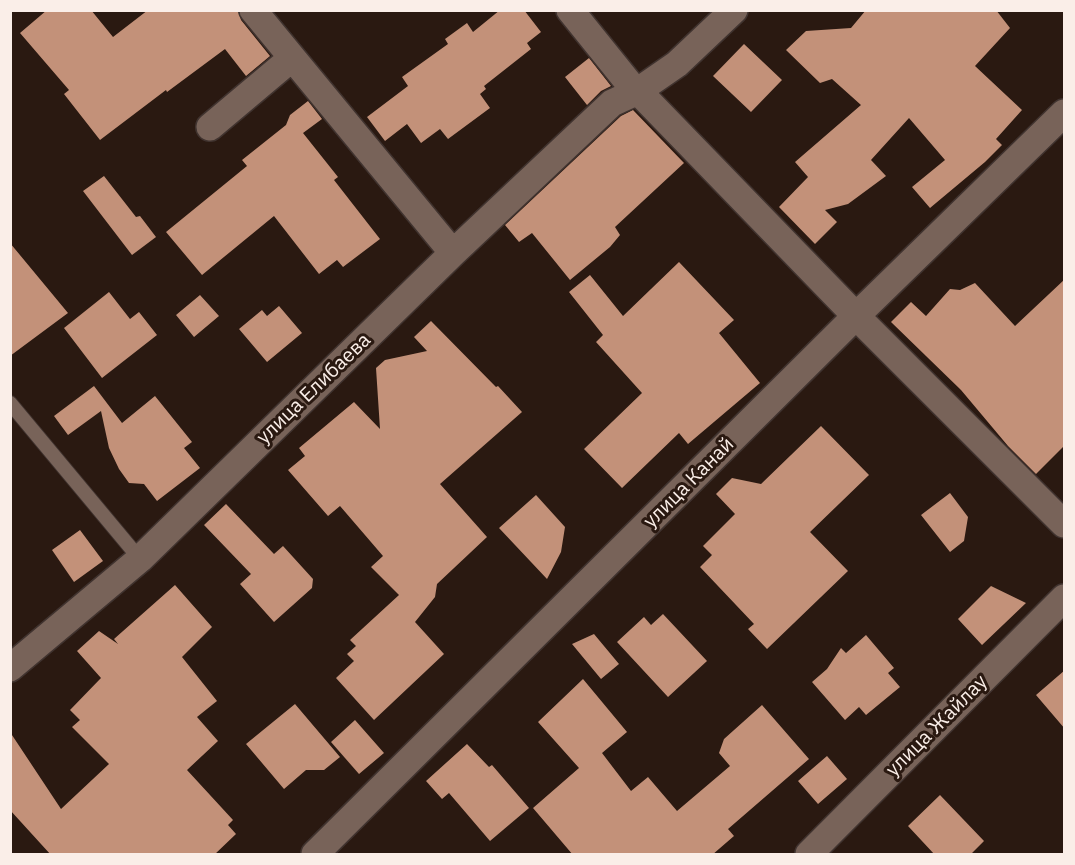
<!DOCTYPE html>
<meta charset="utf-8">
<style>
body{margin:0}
#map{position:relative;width:1075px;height:865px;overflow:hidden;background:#2a1911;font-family:"IBM Plex Sans",sans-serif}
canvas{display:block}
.frame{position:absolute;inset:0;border:12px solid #faeee8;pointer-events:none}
</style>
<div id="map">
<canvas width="1075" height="865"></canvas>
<div class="frame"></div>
</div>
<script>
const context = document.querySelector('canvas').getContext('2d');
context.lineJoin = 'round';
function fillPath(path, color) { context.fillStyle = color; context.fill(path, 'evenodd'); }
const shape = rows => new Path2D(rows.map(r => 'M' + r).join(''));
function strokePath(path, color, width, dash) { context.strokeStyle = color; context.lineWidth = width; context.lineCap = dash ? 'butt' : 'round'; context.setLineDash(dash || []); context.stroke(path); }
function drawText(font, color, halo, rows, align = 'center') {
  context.font = font + ' "IBM Plex Sans",sans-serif'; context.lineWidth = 6; context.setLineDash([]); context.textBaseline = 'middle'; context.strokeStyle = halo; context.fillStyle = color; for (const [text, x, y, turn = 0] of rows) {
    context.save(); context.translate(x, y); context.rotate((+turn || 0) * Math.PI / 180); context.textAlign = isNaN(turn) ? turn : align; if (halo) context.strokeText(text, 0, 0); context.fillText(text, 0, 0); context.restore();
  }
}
const building = shape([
 [47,10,91,10,113,37,148,10,238,10,241,20,270,56,246,76,225,49,167,92,166,90,100,140,64,94,69,90,20,33],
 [500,10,524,10,541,32,527,43,531,49,484,86,486,89,480,94,490,108,448,139,440,129,421,143,407,124,385,141,367,117,408,86,402,77,448,44,445,39,467,23,473,32],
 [866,10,996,10,1010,28,975,66,1022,110,996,139,1002,145,985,162,930,208,912,187,945,160,909,118,871,160,886,176,848,204,825,210,837,222,815,244,779,207,808,177,795,162,861,105,832,79,820,83,786,50,806,31,851,28],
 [744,44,782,80,751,112,713,76],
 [589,58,611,86,601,91,587,105,565,77],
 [308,101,322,119,303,133,338,177,334,180,380,239,343,267,337,260,319,274,274,216,202,275,166,232,247,166,242,160,286,125,290,115],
 [633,110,684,163,615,227,620,235,610,247,570,280,532,233,519,242,505,225,621,116],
 [104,176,136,217,140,216,156,237,132,255,83,191],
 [10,243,68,313,10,356],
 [679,262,734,320,719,333,760,383,688,444,679,433,622,488,584,449,642,393,596,342,603,335,569,292,590,275,623,316],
 [1065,279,1065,445,1036,474,1008,446,961,390,891,322,911,302,926,316,950,289,960,290,975,283,1015,326],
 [109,292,130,319,139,312,157,335,102,378,64,328],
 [200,295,219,316,194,337,176,315],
 [279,306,302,333,267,362,239,329,262,310,267,316],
 [431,321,496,387,498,386,522,412,440,484,487,537,437,584,435,597,415,622,444,654,374,720,336,678,354,661,347,654,356,646,350,640,399,595,371,567,383,556,340,506,328,516,288,470,305,456,299,448,354,402,380,429,376,368,385,360,427,351,414,337],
 [94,386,122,423,155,396,192,442,184,448,200,468,157,501,144,484,129,483,119,469,109,448,101,411,68,435,54,416],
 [821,426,869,475,810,532,848,571,767,649,748,629,754,624,700,567,712,555,703,546,735,514,716,494,732,478,761,484],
 [950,493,968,517,964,541,950,552,921,515],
 [536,495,565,527,561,552,547,579,499,528],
 [226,504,274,554,283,546,313,579,312,588,274,622,240,584,251,574,204,525],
 [80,530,103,561,74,582,52,550],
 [175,585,212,627,182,657,217,701,197,717,218,741,187,770,233,820,228,825,236,834,214,855,51,855,10,810,10,732,61,809,109,764,72,727,80,720,70,710,101,678,77,651,99,631,118,644,114,639],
 [991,586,1026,603,982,645,958,619],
 [663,614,707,661,668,697,617,642,644,617,651,625],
 [594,634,619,664,601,679,572,644],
 [866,635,894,668,888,673,900,687,866,715,859,707,845,720,812,682,827,669,841,648,846,653],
 [1065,670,1065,729,1036,695],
 [583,679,627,732,602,753,631,791,648,777,677,811,730,766,719,753,724,739,762,705,809,759,728,829,734,836,712,855,573,855,533,808,579,768,538,722],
 [295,704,340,757,324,770,306,770,284,789,246,744],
 [355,720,384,753,359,774,331,742],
 [467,744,489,767,492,765,529,808,490,841,449,793,442,799,426,781],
 [827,756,847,779,818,804,798,781],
 [940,795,984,841,970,855,935,855,908,826]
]);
const lane = shape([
 [10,403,140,559]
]);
const street = shape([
 [253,10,453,253],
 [570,10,636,92],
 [638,91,677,64,734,10],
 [210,127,292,58],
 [10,668,140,559,453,253,612,103,638,91,856,316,1064,524],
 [315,854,856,316,1064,113],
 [809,854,1064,598]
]);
const streetNames = [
 ["улица Елибаева",314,389,-44],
 ["улица Канай",689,483,-45],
 ["улица Жайлау",937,726,-45]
];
fillPath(building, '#c39179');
strokePath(lane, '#40332f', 16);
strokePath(street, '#40332f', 30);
strokePath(lane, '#786359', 14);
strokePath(street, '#786359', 27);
drawText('20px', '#faeee8', '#2a1911', streetNames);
</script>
